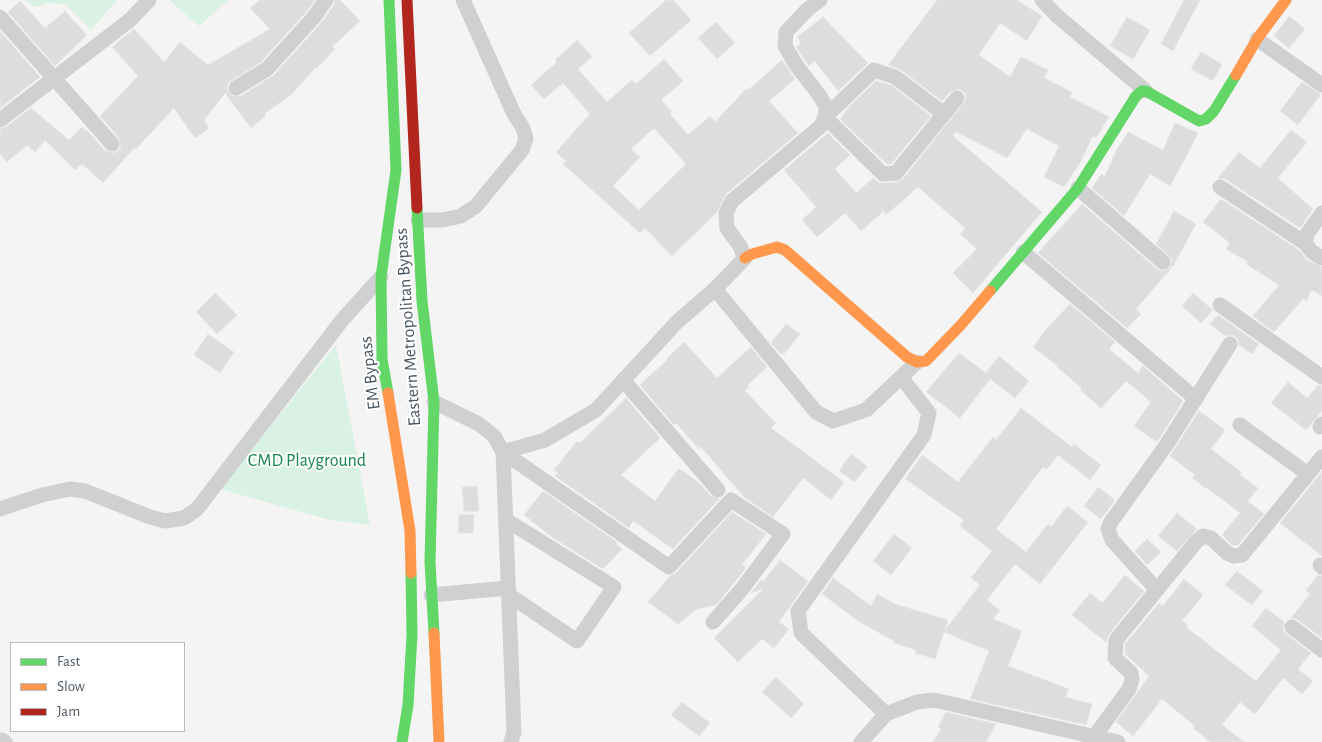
<!DOCTYPE html>
<style>
body{margin:0}
#map{position:relative;width:1322px;height:742px;overflow:hidden;background:#f4f4f4;font-family:"Alegreya Sans",sans-serif}
canvas{display:block}
.legend{position:absolute;left:10px;top:642px;width:175px;height:90px;box-sizing:border-box;background:#fff;border:1px solid #b7bbc0;margin:0;padding:6px 9px;list-style:none;font-size:15px;color:#4a5661}
.legend li{display:flex;align-items:center;gap:10px;height:25px}
.legend b{width:25px;border:1px solid #b7bbc0}
</style>
<div id="map">
<canvas width="1322" height="742"></canvas>
<ul class="legend">
<li><b style="height:6px;background:#63d668"></b>Fast</li>
<li><b style="height:6px;background:#ff974d"></b>Slow</li>
<li><b style="height:6px;background:#b3261e"></b>Jam</li>
</ul>
</div>
<script>
const context = document.querySelector('canvas').getContext('2d');
context.lineJoin = 'round';
function fillPath(path, color) { context.fillStyle = color; context.fill(path, 'evenodd'); }
const shape = rows => new Path2D(rows.map(r => 'M' + r).join(''));
function strokePath(path, color, width, dash) { context.strokeStyle = color; context.lineWidth = width; context.lineCap = dash ? 'butt' : 'round'; context.setLineDash(dash || []); context.stroke(path); }
function drawText(font, color, halo, rows, align = 'center') {
  context.font = font + ' "Alegreya Sans",sans-serif'; context.lineWidth = 4; context.setLineDash([]); context.textBaseline = 'middle'; context.strokeStyle = halo; context.fillStyle = color; for (const [text, x, y, turn = 0] of rows) {
    context.save(); context.translate(x, y); context.rotate((+turn || 0) * Math.PI / 180); context.textAlign = isNaN(turn) ? turn : align; if (halo) context.strokeText(text, 0, 0); context.fillText(text, 0, 0); context.restore();
  }
}
const green = shape([
 [24,0,117,0,91,30,65,4,49,3,35,7],
 [169,0,228,0,199,26],
 [336,345,370,525,330,520,220,489]
]);
const building = shape([
 [260,0,315,0,307,11,261,62,228,83,227,89,232,96,241,96,274,75,321,23,334,5,335,0,340,0,360,21,332,47,335,49,317,68,316,67,292,94,264,114,266,116,251,128,225,93,204,120,209,128,195,138,174,108,136,149,134,148,103,183,82,164,75,170,45,140,35,152,27,145,7,162,0,154,0,129,6,127,31,108,69,140,82,127,86,131,87,130,105,151,113,153,118,151,121,147,119,138,100,116,138,76,112,47,134,29,164,62,180,42,208,65,270,29,250,8,260,0],
 [666,0,673,0,691,20,650,56,629,33,666,0],
 [937,0,1017,0,1042,16,1027,41,1000,23,979,55,1010,77,1021,57,1048,70,1044,78,1072,92,1070,97,1109,117,1096,138,1093,136,1080,163,1064,187,1044,177,1059,146,1027,129,1007,158,956,132,953,136,1042,212,973,293,953,273,977,249,960,234,965,228,918,187,886,215,884,211,861,231,845,213,817,237,802,220,816,207,784,170,828,133,850,155,835,169,856,193,873,178,879,183,883,183,897,182,903,179,966,100,966,95,963,91,958,89,950,92,942,101,901,70,888,65,937,0],
 [1184,0,1200,0,1173,51,1161,44,1184,0],
 [20,1,45,28,65,11,87,35,55,66,8,12,20,1],
 [1289,16,1305,29,1289,48,1274,36,1289,16],
 [823,17,868,63,838,91,815,61,809,66,796,47,801,43,797,37,823,17],
 [1127,17,1150,30,1133,59,1110,46,1127,17],
 [716,22,735,43,717,59,698,38,716,22],
 [0,31,40,77,0,108,0,31],
 [577,40,592,57,578,69,607,102,632,80,636,84,664,59,683,81,661,100,672,112,670,114,688,135,710,116,715,122,746,89,748,90,782,60,795,79,769,101,798,133,726,194,717,212,672,256,645,228,640,233,563,164,566,161,556,152,590,114,563,83,544,99,531,85,557,62,555,60,577,40],
 [654,128,686,164,639,210,613,186,640,157,631,149,654,128],
 [1201,52,1222,64,1213,81,1191,69,1201,52],
 [876,81,891,85,931,116,891,164,887,164,880,158,840,119,850,106,876,81],
 [1302,82,1321,94,1298,125,1280,111,1302,82],
 [1175,123,1198,133,1188,153,1170,186,1150,174,1124,216,1092,188,1101,174,1105,176,1117,149,1128,132,1163,150,1175,123],
 [1291,130,1307,142,1278,178,1313,209,1300,228,1225,179,1218,178,1239,152,1260,168,1291,130],
 [1221,199,1299,250,1307,260,1322,267,1322,296,1312,290,1306,301,1303,299,1274,332,1253,316,1279,285,1246,264,1248,262,1226,249,1230,243,1203,222,1221,199],
 [1082,204,1157,269,1162,271,1170,268,1172,259,1156,244,1174,211,1196,224,1173,266,1136,309,1141,314,1127,328,1038,253,1082,204],
 [215,293,237,315,217,334,196,312,215,293],
 [1193,293,1213,310,1201,323,1182,306,1193,293],
 [1070,304,1115,342,1109,349,1138,373,1143,366,1183,401,1157,442,1134,426,1151,402,1126,381,1101,408,1080,390,1082,388,1057,367,1058,366,1033,347,1048,327,1070,304],
 [1218,315,1259,344,1252,354,1239,345,1238,340,1235,336,1230,335,1225,336,1210,324,1218,315],
 [786,324,800,334,784,354,783,353,781,354,771,343,786,324],
 [208,334,234,352,220,373,194,355,208,334],
 [684,342,717,378,751,347,767,367,747,386,749,387,745,391,776,423,771,428,844,482,831,500,803,478,773,517,744,497,701,447,699,449,676,423,674,425,640,385,668,359,667,358,684,342],
 [959,353,986,373,999,356,1029,381,1015,398,990,379,960,418,926,392,959,353],
 [1288,382,1307,398,1318,385,1322,386,1322,411,1306,430,1271,403,1288,382],
 [626,398,660,438,621,475,655,501,679,468,699,483,711,496,719,499,673,549,633,521,629,528,555,476,558,473,554,470,577,441,580,443,626,398],
 [1021,408,1072,447,1074,444,1101,465,1090,480,1058,455,1047,469,1043,467,996,529,1026,552,1048,524,1051,527,1067,506,1088,522,1040,584,1015,564,987,600,1000,610,993,619,1022,631,1008,666,1069,689,1065,697,1092,704,1086,725,970,699,989,651,944,632,935,659,915,653,916,650,894,643,894,641,858,621,822,594,833,578,871,606,877,594,895,604,948,620,945,630,980,585,971,578,992,551,960,526,964,520,905,479,922,455,958,482,993,437,996,440,1021,408],
 [1199,411,1225,430,1211,449,1242,473,1240,475,1258,488,1248,501,1264,514,1237,546,1232,545,1222,535,1240,513,1206,487,1205,488,1192,478,1195,475,1170,456,1199,411],
 [851,454,867,466,855,482,839,471,851,454],
 [1322,472,1322,556,1280,523,1322,472],
 [477,486,479,511,464,512,462,487,477,486],
 [1098,487,1115,500,1101,519,1084,506,1098,487],
 [543,491,617,542,616,544,622,549,603,569,553,538,524,515,543,491],
 [732,512,766,534,742,565,746,568,716,605,697,609,678,624,648,602,670,576,676,573,732,512],
 [1177,513,1197,529,1177,551,1158,536,1177,513],
 [459,514,474,515,473,533,458,533,459,514],
 [894,534,912,548,891,575,873,561,894,534],
 [1147,539,1161,552,1147,565,1135,551,1147,539],
 [780,560,808,581,779,622,789,629,774,648,762,639,738,662,714,638,764,588,751,593,761,580,763,582,780,560],
 [1237,571,1263,591,1252,605,1225,585,1237,571],
 [1125,575,1144,591,1109,634,1106,642,1072,615,1090,593,1102,603,1125,575],
 [1318,575,1322,576,1322,638,1298,620,1291,618,1310,594,1306,590,1318,575],
 [1184,579,1203,595,1182,621,1188,625,1186,627,1218,652,1256,681,1281,650,1252,626,1266,608,1284,622,1283,630,1286,634,1311,653,1298,669,1313,681,1302,694,1283,678,1255,714,1240,702,1222,725,1244,742,1210,742,1193,728,1195,726,1162,699,1133,736,1116,722,1149,676,1125,654,1125,644,1159,603,1163,606,1184,579],
 [776,677,804,704,791,718,762,692,776,677],
 [682,702,710,723,699,736,671,715,682,702],
 [946,712,996,724,986,742,933,742,941,729,938,727,946,712]
]);
const street = shape([
 [1042,0,1056,15,1146,91],
 [0,17,112,144],
 [1257,39,1322,85],
 [236,88,267,69,314,17,326,0],
 [944,114,895,77,874,70,825,117,883,174,896,173,944,114,957,98],
 [0,120,130,20,149,0],
 [1220,187,1305,243],
 [1078,188,1163,262],
 [1322,213,1307,234,1305,243,1312,252,1322,258],
 [418,220,443,220,461,216,476,206,522,150,526,139,523,128,514,114,463,0],
 [1023,252,1196,399],
 [715,289,816,412,833,421,866,410,917,362],
 [1220,305,1322,377],
 [623,380,718,490],
 [434,402,479,424,494,436,503,452,514,732,511,742],
 [1240,425,1308,474],
 [1320,427,1322,424],
 [503,452,545,440,596,410,677,322,715,289,745,258,740,246,727,228,726,213,732,201,821,126,825,117,826,107,820,96,796,65,785,46,786,32,808,9,820,0],
 [503,452,669,567,731,500,783,534,742,589,713,622],
 [0,509,42,495,70,489,85,491,150,517,165,521,184,518,197,509,343,319,381,277],
 [506,520,614,587,577,641,509,595],
 [1320,565,1322,567],
 [1157,590,1112,540,1108,529,1111,522,1167,444,1230,344],
 [431,595,508,588],
 [1292,627,1322,650],
 [886,714,801,633,798,611,924,435,929,413,901,377],
 [1094,737,1129,689,1132,680,1131,673,1115,658,1116,640,1196,542,1203,536,1211,538,1227,553,1234,556,1242,555,1322,457],
 [2,740,5,742],
 [861,742,886,714,917,702,934,700,1118,742]
]);
const fast = shape([
 [417,208,422,301,434,402,430,562,434,633],
 [990,291,1078,188,1136,96,1142,91,1146,91,1199,121,1206,119,1214,111,1236,75],
 [388,393,382,359,381,277,396,170,389,0],
 [402,742,408,705,412,635,411,573]
]);
const slow = shape([
 [1236,75,1257,39,1286,0],
 [745,258,752,254,777,247,785,250,907,357,917,362,926,361,960,326,990,291],
 [388,393,410,531,411,573],
 [434,633,439,742]
]);
const jam = shape([
 [407,0,417,208]
]);
const streetNames = [
 ["Eastern Metropolitan Bypass",408,327,-94],
 ["EM Bypass",370,373,-97]
];
const parkNames = [
 ["CMD Playground",307,461]
];
fillPath(green, '#d9f2e3');
fillPath(building, '#ddddde');
strokePath(building, '#e5e6e7', 1);
strokePath(street, '#ced0d2', 15);
strokePath(fast, '#63d668', 11);
strokePath(slow, '#ff974d', 11);
strokePath(jam, '#b3261e', 11);
drawText('18px', '#4a5661', '#fff', streetNames);
drawText('18px', '#17864f', '#fff', parkNames);
</script>
